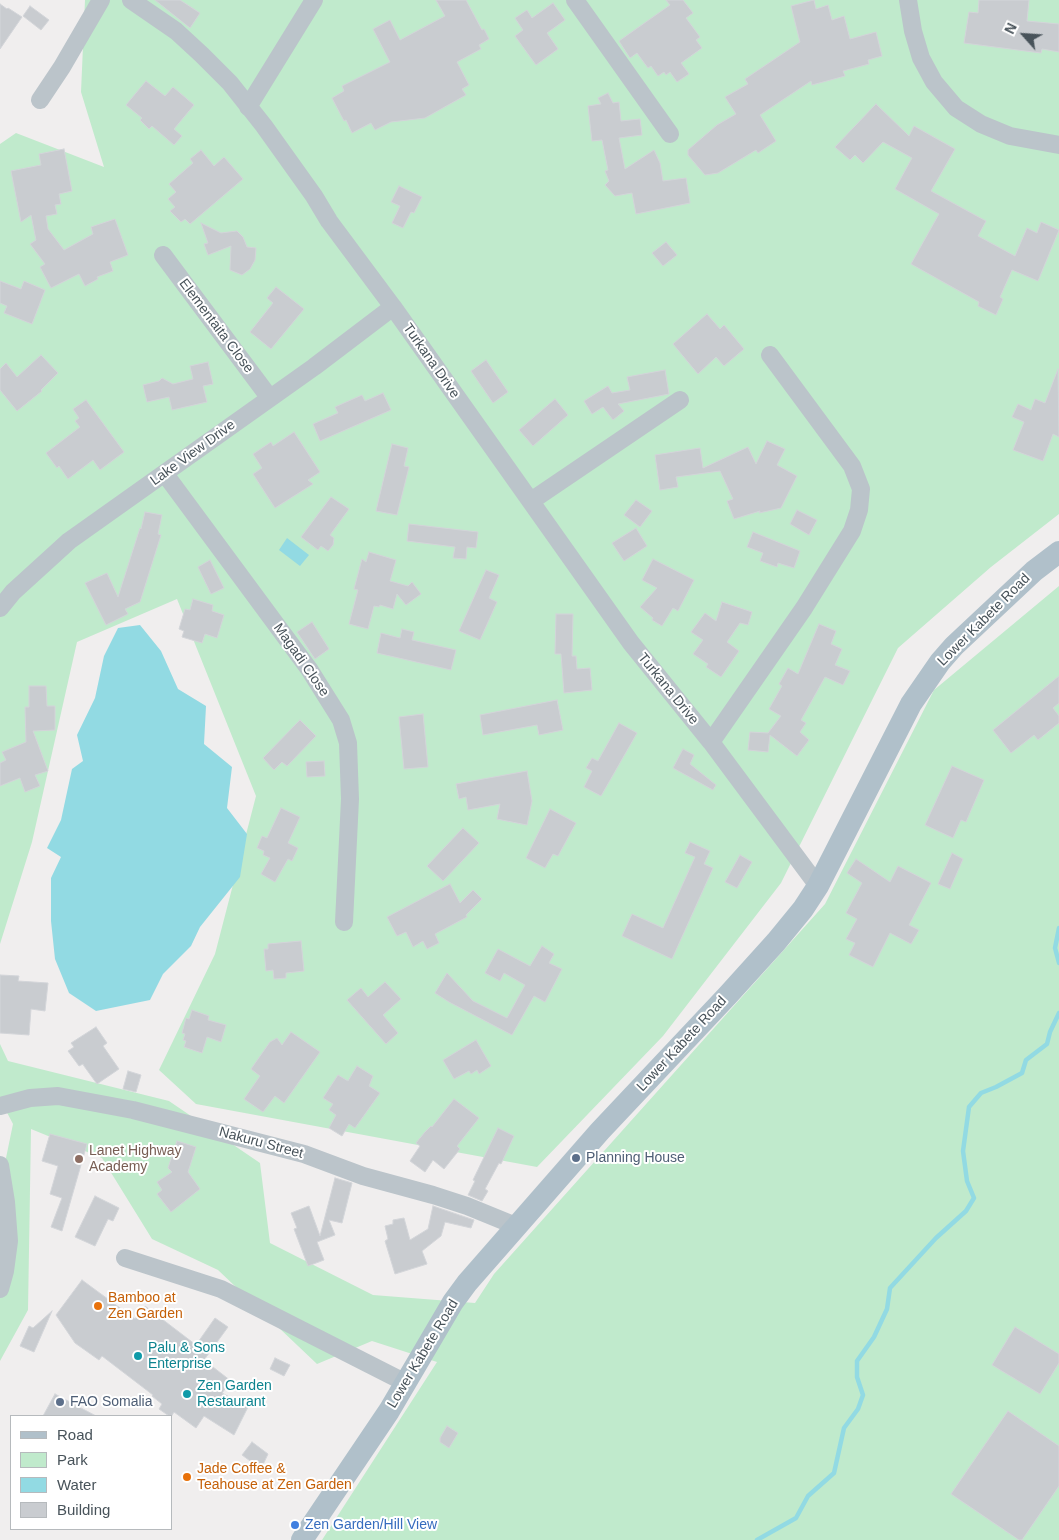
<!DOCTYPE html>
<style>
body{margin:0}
#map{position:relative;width:1059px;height:1540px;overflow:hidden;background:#f0eeee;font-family:Arial,sans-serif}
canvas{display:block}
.legend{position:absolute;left:10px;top:1415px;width:162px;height:115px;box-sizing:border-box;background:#fff;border:1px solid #b6babd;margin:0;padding:6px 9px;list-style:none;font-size:15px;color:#48535a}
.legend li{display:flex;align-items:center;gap:10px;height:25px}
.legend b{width:25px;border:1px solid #b6babd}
.north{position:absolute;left:999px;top:10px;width:50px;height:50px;-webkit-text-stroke:4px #fff;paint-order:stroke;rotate:296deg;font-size:14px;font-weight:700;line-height:20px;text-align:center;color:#48535a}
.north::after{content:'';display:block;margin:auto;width:18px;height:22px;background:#48535a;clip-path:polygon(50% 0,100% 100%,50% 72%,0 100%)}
</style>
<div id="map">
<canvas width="1059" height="1540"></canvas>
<ul class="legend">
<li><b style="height:6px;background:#b0c0ca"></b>Road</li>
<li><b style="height:14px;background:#c0eacc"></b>Park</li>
<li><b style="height:14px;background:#92dae3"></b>Water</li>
<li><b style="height:14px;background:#c9ccd0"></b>Building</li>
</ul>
<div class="north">N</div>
</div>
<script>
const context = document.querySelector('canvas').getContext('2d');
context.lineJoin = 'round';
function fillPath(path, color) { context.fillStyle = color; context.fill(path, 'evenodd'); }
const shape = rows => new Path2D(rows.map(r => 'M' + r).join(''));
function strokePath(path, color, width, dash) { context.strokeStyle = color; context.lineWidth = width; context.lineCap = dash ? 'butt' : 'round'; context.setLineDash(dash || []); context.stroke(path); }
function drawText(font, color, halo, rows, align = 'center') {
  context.font = font + ' Arial,sans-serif'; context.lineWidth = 4; context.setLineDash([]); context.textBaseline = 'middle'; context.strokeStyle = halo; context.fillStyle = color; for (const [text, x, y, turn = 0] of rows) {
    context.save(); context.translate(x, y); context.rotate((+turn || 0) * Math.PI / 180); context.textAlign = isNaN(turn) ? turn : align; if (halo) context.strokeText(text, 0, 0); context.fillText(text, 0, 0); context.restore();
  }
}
const green = shape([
 [85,0,1059,0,1059,514,991,567,898,648,781,883,663,1036,537,1167,196,1104,159,1070,215,954,256,796,177,599,77,642,32,842,0,944,0,144,16,133,104,167,81,92],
 [1059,586,1059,1540,322,1540,437,1362,372,1341,317,1364,218,1270,152,1239,102,1158,31,1129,28,1310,0,1361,0,1187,13,1124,0,1099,0,1044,8,1061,169,1101,260,1163,270,1243,373,1295,475,1303,494,1274,825,904,934,690]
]);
const water = shape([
 [287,538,309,555,300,566,279,550],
 [140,625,161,651,178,689,206,706,204,744,232,767,227,808,247,834,240,877,200,927,191,946,163,974,150,1000,96,1011,69,993,55,959,51,921,51,878,61,857,47,848,61,820,72,769,83,761,77,735,95,698,104,656,118,628]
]);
const stream = shape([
 [1059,928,1055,948,1059,963],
 [757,1540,796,1518,808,1496,834,1473,844,1428,858,1409,863,1395,857,1377,857,1361,874,1337,887,1309,890,1288,936,1238,966,1211,974,1198,967,1181,963,1151,969,1107,981,1093,996,1087,1022,1073,1026,1060,1047,1044,1050,1032,1059,1013]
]);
const building = shape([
 [155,0,180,0,200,13,190,28,155,0],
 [436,0,466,0,482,30,484,29,489,39,479,45,481,49,457,62,469,85,462,89,466,95,425,118,391,122,375,130,371,123,352,133,346,120,344,121,332,98,344,91,342,86,390,62,373,29,390,20,400,40,445,16,436,0],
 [666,0,683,0,693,13,686,18,700,37,696,40,702,48,681,63,689,74,677,82,670,72,666,75,664,72,658,76,651,66,648,68,637,53,630,58,619,41,670,5,666,0],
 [814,0,816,9,828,5,832,20,844,16,850,39,876,32,882,56,868,60,869,64,843,71,845,76,812,85,811,81,760,115,776,141,758,153,756,150,718,173,705,175,688,155,688,150,717,125,736,114,725,97,748,84,745,79,800,42,791,6,814,0],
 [979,0,1029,0,1027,21,1059,24,1059,52,1042,49,1041,53,964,43,969,12,978,13,979,0],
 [553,3,565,20,547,33,558,49,536,65,515,36,523,30,515,18,527,10,532,18,553,3],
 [0,4,7,9,8,8,22,17,0,49,0,4],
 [30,6,49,20,41,30,23,16,30,6],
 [146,81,165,96,173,87,194,105,174,129,182,136,174,145,152,126,149,129,140,120,142,118,126,105,146,81],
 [608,93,613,103,619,102,621,121,640,119,642,135,619,138,625,169,654,150,660,163,663,181,686,178,690,203,636,214,632,193,615,196,605,185,609,181,605,171,608,170,602,140,592,141,588,106,601,104,598,98,608,93],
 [876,104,909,136,914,126,955,149,931,191,986,221,978,236,1015,256,1027,228,1037,233,1041,222,1059,230,1038,281,1012,270,1000,297,1003,299,996,315,978,306,979,302,911,264,939,214,895,189,912,158,883,142,863,163,855,155,850,160,835,147,876,104],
 [64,149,72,191,59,194,61,204,55,205,57,214,46,216,48,229,64,250,93,234,91,227,115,219,128,255,110,262,113,271,97,277,98,279,85,286,79,274,51,288,40,267,45,264,30,244,36,240,31,215,21,222,11,171,41,165,39,154,64,149],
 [201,150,214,166,224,157,243,179,190,224,185,219,181,222,170,211,175,207,168,199,176,192,169,184,193,163,190,159,201,150],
 [399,186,422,197,414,213,411,212,403,228,392,223,400,206,391,202,399,186],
 [201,223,221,233,237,231,243,237,247,247,256,248,255,260,250,269,242,275,230,270,231,246,208,255,204,244,208,243,201,223],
 [666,242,677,255,663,266,652,253,666,242],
 [0,281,21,289,24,281,45,290,32,324,4,313,7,306,0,303,0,281],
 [276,287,304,309,271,349,250,332,273,303,267,298,276,287],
 [707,314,720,329,724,325,744,349,724,366,716,357,698,374,673,344,707,314],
 [41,355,58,373,41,390,42,391,17,411,0,390,0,369,6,363,17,377,41,355],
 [486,360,508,392,493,403,471,371,486,360],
 [208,362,213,384,203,386,207,402,172,410,169,397,147,402,143,385,159,381,162,378,173,384,193,379,190,366,208,362],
 [1058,369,1059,437,1053,434,1043,461,1013,450,1024,422,1012,417,1018,404,1031,410,1035,399,1045,403,1058,369],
 [665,370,669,394,618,404,624,411,613,420,603,407,592,414,584,401,608,386,612,393,630,390,627,377,665,370],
 [383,393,391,410,320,441,313,424,338,413,335,407,362,395,365,401,383,393],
 [555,399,568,415,533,446,519,430,555,399],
 [86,400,124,452,100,470,93,460,68,479,59,466,57,468,46,453,80,427,75,421,79,418,73,409,86,400],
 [294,432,320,472,308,480,313,484,275,508,253,474,262,468,253,454,271,442,273,446,294,432],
 [767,441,785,449,777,465,797,476,781,508,759,513,760,511,734,519,727,501,733,499,720,471,676,477,678,487,660,490,655,455,700,448,703,468,748,447,756,464,767,441],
 [392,444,408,448,404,466,409,467,397,515,376,511,392,444],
 [331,497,349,509,330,535,334,538,333,545,328,551,321,546,318,550,301,537,331,497],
 [636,500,652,511,640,527,624,515,636,500],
 [797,510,817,520,809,535,790,524,797,510],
 [145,512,162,515,158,534,161,535,140,602,125,609,128,614,106,625,85,583,107,573,118,597,140,528,141,529,145,512],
 [409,524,478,532,476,548,467,547,466,559,453,558,455,547,407,541,409,524],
 [636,528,647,546,624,561,612,543,636,528],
 [753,532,800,551,794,568,778,563,777,567,760,561,763,553,747,547,753,532],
 [369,552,396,560,390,581,408,586,412,582,421,594,406,605,397,594,393,609,380,605,379,607,374,606,368,629,349,624,358,590,354,589,362,559,366,562,369,552],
 [653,559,694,580,678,611,673,608,662,626,652,620,653,618,640,607,657,588,642,580,653,559],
 [210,560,224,588,211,594,198,567,210,560],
 [486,570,499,575,489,598,497,602,480,640,459,631,486,570],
 [193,599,213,605,212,611,224,615,217,638,205,634,202,643,182,637,184,631,179,629,185,609,190,610,193,599],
 [722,602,752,612,748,625,740,623,727,642,739,651,721,677,706,667,708,664,693,654,703,640,691,632,705,613,716,621,722,602],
 [556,614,573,614,572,656,576,656,577,669,590,668,592,690,564,693,561,654,555,654,556,614],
 [312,622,329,649,315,659,297,632,312,622],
 [819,624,836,631,831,644,842,649,835,665,850,671,843,685,825,677,801,720,806,723,800,732,809,740,797,756,770,735,768,752,748,750,750,732,768,733,781,716,769,709,782,686,779,684,788,668,798,674,819,624],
 [402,629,414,632,412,640,456,650,451,670,377,653,381,633,400,638,402,629],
 [1059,676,1059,703,1053,708,1059,716,1059,723,1038,740,1034,735,1011,753,993,730,1059,676],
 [29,686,46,686,47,706,55,706,55,730,33,731,48,771,35,775,40,786,25,792,20,778,0,786,0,763,6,760,2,752,26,742,25,707,29,707,29,686],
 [557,700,563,730,539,735,537,725,483,735,480,715,557,700],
 [423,714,428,767,404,769,399,717,423,714],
 [300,720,316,736,287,766,282,762,274,770,263,758,300,720],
 [619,723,637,733,601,796,584,787,592,771,586,768,592,758,598,761,619,723],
 [683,749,694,755,690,764,716,785,713,790,673,768,683,749],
 [324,761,325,776,307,777,306,762,324,761],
 [952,766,984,780,966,822,961,820,953,838,925,825,952,766],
 [527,771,532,801,527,825,497,819,500,804,468,810,466,797,459,799,456,784,527,771],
 [281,808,300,817,288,843,298,848,292,861,288,859,275,882,261,874,270,858,263,855,264,851,257,848,262,836,267,838,281,808],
 [550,809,576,823,558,856,553,854,545,868,526,858,550,809],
 [463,828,479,843,443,881,427,866,463,828],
 [690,842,710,851,704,864,713,868,672,959,622,936,632,914,663,928,695,857,685,853,690,842],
 [952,853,963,859,950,889,938,884,952,853],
 [740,855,752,862,737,888,725,882,740,855],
 [856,859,890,882,898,866,931,883,909,925,919,930,911,944,890,933,873,967,849,955,855,943,846,939,857,919,846,913,862,883,847,873,856,859],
 [450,884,460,903,473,890,482,899,466,915,467,917,435,934,439,943,427,949,423,941,413,947,406,932,397,936,387,917,450,884],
 [301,941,304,971,286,973,286,978,274,979,273,970,266,971,264,949,268,949,268,944,301,941],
 [542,946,554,954,549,963,562,969,545,1002,534,996,512,1035,449,1002,435,993,447,973,473,1001,507,1018,525,985,504,973,500,981,485,973,498,949,530,966,542,946],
 [0,975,19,976,18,981,48,983,45,1011,31,1009,29,1035,0,1033,0,975],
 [385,982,401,999,383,1015,398,1033,386,1044,347,1000,361,988,368,997,385,982],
 [192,1010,209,1016,208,1020,226,1025,221,1042,207,1037,202,1053,184,1047,186,1041,183,1040,185,1034,182,1033,186,1018,189,1019,192,1010],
 [96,1027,107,1043,103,1046,119,1069,97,1084,84,1066,83,1064,79,1066,68,1051,74,1047,71,1043,96,1027],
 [291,1032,320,1052,284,1103,275,1096,263,1112,244,1099,260,1076,251,1069,270,1042,277,1038,282,1045,291,1032],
 [476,1040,491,1066,479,1074,477,1070,471,1074,469,1071,454,1079,443,1060,476,1040],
 [357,1066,373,1076,369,1086,380,1093,355,1128,349,1124,342,1136,329,1128,336,1115,329,1110,333,1104,323,1098,338,1075,348,1081,357,1066],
 [128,1071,141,1075,136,1092,123,1089,128,1071],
 [454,1099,479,1118,457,1146,460,1149,444,1169,433,1160,425,1172,410,1161,420,1146,416,1143,425,1132,431,1126,432,1127,454,1099],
 [498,1128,514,1136,501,1164,499,1163,485,1189,488,1191,482,1201,468,1195,475,1181,473,1180,498,1128],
 [50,1134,87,1144,62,1231,51,1227,62,1198,50,1194,58,1166,42,1161,50,1134],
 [177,1141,196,1147,188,1172,200,1189,171,1212,157,1194,162,1190,157,1182,172,1172,168,1168,177,1141],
 [335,1178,352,1183,342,1223,329,1220,335,1235,317,1242,324,1260,308,1266,294,1229,297,1228,291,1213,309,1206,320,1236,335,1178],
 [95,1196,119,1208,113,1221,108,1219,95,1246,75,1237,95,1196],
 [433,1206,474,1220,471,1228,445,1222,441,1236,422,1251,427,1264,395,1274,385,1241,388,1239,385,1226,393,1224,393,1220,404,1218,410,1240,428,1229,433,1206],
 [82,1280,135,1319,145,1306,196,1345,215,1318,228,1327,204,1360,231,1381,222,1393,248,1407,234,1435,204,1416,196,1428,174,1412,171,1417,169,1416,159,1409,162,1404,152,1396,153,1395,102,1356,99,1360,75,1343,56,1315,82,1280],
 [52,1311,34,1352,20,1346,29,1326,33,1328,52,1311],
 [1015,1327,1059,1354,1059,1363,1040,1394,992,1365,1015,1327],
 [275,1358,290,1365,284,1376,270,1369,275,1358],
 [55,1394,96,1416,43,1416,55,1394],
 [1008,1411,1059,1446,1059,1486,1022,1540,1019,1540,951,1494,1008,1411],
 [447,1426,458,1433,449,1448,440,1442,440,1438,447,1426],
 [252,1442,268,1454,261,1469,242,1455,252,1442]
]);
const minor = shape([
 [131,0,176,31,202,55,230,83,264,126,314,196,329,221,393,307,631,643,711,742,818,886],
 [575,0,670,134],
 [908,0,913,31,921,58,934,82,956,108,981,124,1010,136,1059,145],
 [40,100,62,67,101,0],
 [248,107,314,0],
 [163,255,269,397],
 [165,474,309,669,341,720,348,743,350,799,344,922],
 [531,501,680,400],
 [0,608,13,592,69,541,314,367,393,307],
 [711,742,804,608,852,531,859,510,861,489,852,466,770,355],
 [0,1106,30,1098,58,1096,133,1110,304,1154,363,1176,433,1195,467,1206,516,1226],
 [0,1165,6,1202,9,1241,5,1271,0,1289],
 [125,1258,221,1289,406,1383]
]);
const major = shape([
 [302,1540,389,1411,453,1302,467,1283,600,1131,728,995,776,942,803,909,818,886,911,704,940,662,954,646,1034,571,1059,552]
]);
const markers = [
 [576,1158,5,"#5c6f8a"],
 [79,1159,5,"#8d6e63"],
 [98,1306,5,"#e8710a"],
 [138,1356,5,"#0f9aa8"],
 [187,1394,5,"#0f9aa8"],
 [60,1402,5,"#5c6f8a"],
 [187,1477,5,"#e8710a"],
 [295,1525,5,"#3f7fe0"]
];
const streetNames = [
 ["Elementaita Close",216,326,53],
 ["Turkana Drive",431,361,55],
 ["Lake View Drive",193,453,-36],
 ["Lower Kabete Road",984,620,-45],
 ["Magadi Close",301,660,55],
 ["Turkana Drive",668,689,51],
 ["Lower Kabete Road",682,1044,-47],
 ["Nakuru Street",261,1143,15],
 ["Lower Kabete Road",423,1354,-59]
];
const educationNames = [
 ["Lanet Highway",89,1151],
 ["Academy",89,1167]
];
const serviceNames = [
 ["Planning House",586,1158],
 ["FAO Somalia",70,1402]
];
const foodNames = [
 ["Bamboo at",108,1298],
 ["Zen Garden",108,1314],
 ["Jade Coffee &",197,1469],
 ["Teahouse at Zen Garden",197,1485]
];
const cultureNames = [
 ["Palu & Sons",148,1348],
 ["Enterprise",148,1364],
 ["Zen Garden",197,1386],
 ["Restaurant",197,1402]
];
const shopNames = [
 ["Zen Garden/Hill View",305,1525]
];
fillPath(green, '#c0eacc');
fillPath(water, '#92dae3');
strokePath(stream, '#92dae3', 4.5);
fillPath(building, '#c9ccd0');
strokePath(building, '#d3d5d9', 1);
strokePath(minor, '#bbc4ca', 18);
strokePath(major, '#b0c0ca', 22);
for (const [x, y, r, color] of markers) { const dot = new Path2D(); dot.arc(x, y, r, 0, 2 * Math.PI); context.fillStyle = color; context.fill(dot); strokePath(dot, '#fff', 2); }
drawText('14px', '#48535a', '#fff', streetNames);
drawText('14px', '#785e54', '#fff', educationNames, 'left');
drawText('14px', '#4e5e75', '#fff', serviceNames, 'left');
drawText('14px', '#c56008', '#fff', foodNames, 'left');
drawText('14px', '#0d838f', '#fff', cultureNames, 'left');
drawText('14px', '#366cbe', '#fff', shopNames, 'left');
</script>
